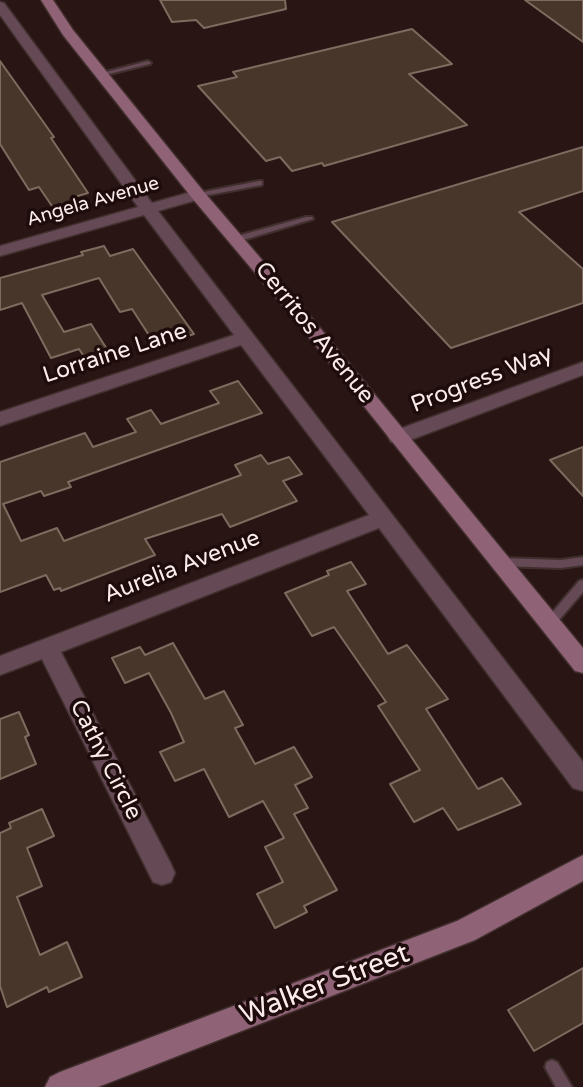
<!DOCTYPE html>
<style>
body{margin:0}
canvas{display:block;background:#281514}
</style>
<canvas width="583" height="1087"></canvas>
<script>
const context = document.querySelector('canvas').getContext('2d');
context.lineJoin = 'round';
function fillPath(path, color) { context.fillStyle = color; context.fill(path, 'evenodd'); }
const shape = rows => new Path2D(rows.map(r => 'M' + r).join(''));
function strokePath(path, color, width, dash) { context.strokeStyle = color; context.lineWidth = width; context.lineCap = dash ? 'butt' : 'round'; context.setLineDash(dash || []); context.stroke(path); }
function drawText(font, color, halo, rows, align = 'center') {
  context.font = font + ' "Varela Round",sans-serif'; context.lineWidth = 7; context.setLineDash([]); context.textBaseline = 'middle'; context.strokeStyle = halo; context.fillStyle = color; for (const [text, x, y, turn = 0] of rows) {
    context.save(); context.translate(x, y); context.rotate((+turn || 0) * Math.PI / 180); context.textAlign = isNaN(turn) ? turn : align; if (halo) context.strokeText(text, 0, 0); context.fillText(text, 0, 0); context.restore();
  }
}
const building = shape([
 [160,0,285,0,286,9,204,28,196,20,172,22,160,0],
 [525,0,583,0,583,42,525,0],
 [412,29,452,64,409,74,467,125,324,166,322,163,292,171,280,157,266,161,198,86,237,77,233,72,412,29],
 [0,61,54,137,51,138,88,193,71,198,77,207,56,212,39,187,29,190,0,144,0,61],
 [583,147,583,191,519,212,583,269,583,303,451,348,332,222,583,147],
 [104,246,110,256,133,249,194,334,156,346,132,309,120,312,99,278,42,295,64,332,91,324,110,354,87,361,79,349,51,358,22,303,0,310,0,278,83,255,81,252,104,246],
 [238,381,262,413,68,482,71,487,44,496,41,491,3,504,21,541,57,528,64,541,241,475,235,465,261,455,268,464,289,457,302,474,283,481,297,501,230,527,222,514,145,539,155,555,61,591,60,588,54,590,46,575,0,592,0,462,85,433,93,447,136,432,127,419,151,410,161,424,219,403,210,391,238,381],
 [583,447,583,496,550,460,583,447],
 [351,562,366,584,347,591,388,654,407,645,448,699,426,709,478,789,502,778,521,804,458,830,443,808,414,822,390,784,420,770,378,706,386,702,334,627,312,636,285,593,329,575,327,571,351,562],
 [173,643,205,699,224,691,243,725,235,728,255,764,294,747,312,777,295,785,308,808,294,814,337,890,304,906,307,912,275,928,257,894,283,882,265,847,284,838,263,801,229,817,204,769,175,781,160,752,184,742,171,713,149,673,125,683,112,658,140,647,145,655,173,643],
 [19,712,29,735,25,737,36,764,0,779,0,719,19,712],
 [42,809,54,836,27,848,42,886,17,897,40,955,67,942,82,977,49,992,47,987,7,1007,0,986,0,833,11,828,9,823,42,809],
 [583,968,583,1023,534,1051,508,1010,583,968]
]);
const service = shape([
 [148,61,151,63,150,64,101,76,98,74,148,61],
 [259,181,262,181,262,185,198,197,194,195,198,193,259,181],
 [306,217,312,217,313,219,240,241,234,241,233,239,234,237,306,217],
 [583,557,583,565,561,568,501,566,497,565,496,562,497,559,501,558,561,560,583,557],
 [583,580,583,592,553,627,545,627,543,624,545,621,579,581,583,580],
 [552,1060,557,1062,572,1087,556,1087,545,1067,547,1062,552,1060]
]);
const minor = shape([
 [0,2,4,3,152,203,198,190,204,192,206,195,204,198,158,211,583,762,583,791,573,788,379,528,61,652,171,864,175,873,171,882,162,885,153,882,42,659,0,675,0,656,369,515,241,345,0,426,0,412,234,335,144,215,0,256,0,246,138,207,0,15,0,2],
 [583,362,583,375,405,442,391,442,388,437,391,432,583,362]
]);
const secondary = shape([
 [41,0,53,0,73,30,204,192,316,323,583,648,583,673,575,671,304,331,192,198,63,35,41,0],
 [583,855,583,881,475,940,98,1087,45,1087,50,1077,60,1072,457,921,583,855]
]);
const farStreetnames = [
 ["Angela Avenue",93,202,-16]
];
const streetNames = [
 ["Cerritos Avenue",314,333,51],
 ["Lorraine Lane",115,354,-18],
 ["Progress Way",482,380,-21],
 ["Aurelia Avenue",182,567,-21],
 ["Cathy Circle",105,760,63]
];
const nearStreetnames = [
 ["Walker Street",325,985,-21]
];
fillPath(building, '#48362b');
strokePath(building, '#7e6a5e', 2);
strokePath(service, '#412f2e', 4);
strokePath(minor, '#412f2e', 3);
strokePath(secondary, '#412f2e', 3);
fillPath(service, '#654955');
fillPath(minor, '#654955');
fillPath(secondary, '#8f6276');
drawText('19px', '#fbeceb', '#1e0c0c', farStreetnames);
drawText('23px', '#fbeceb', '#1e0c0c', streetNames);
drawText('28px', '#fbeceb', '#1e0c0c', nearStreetnames);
</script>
